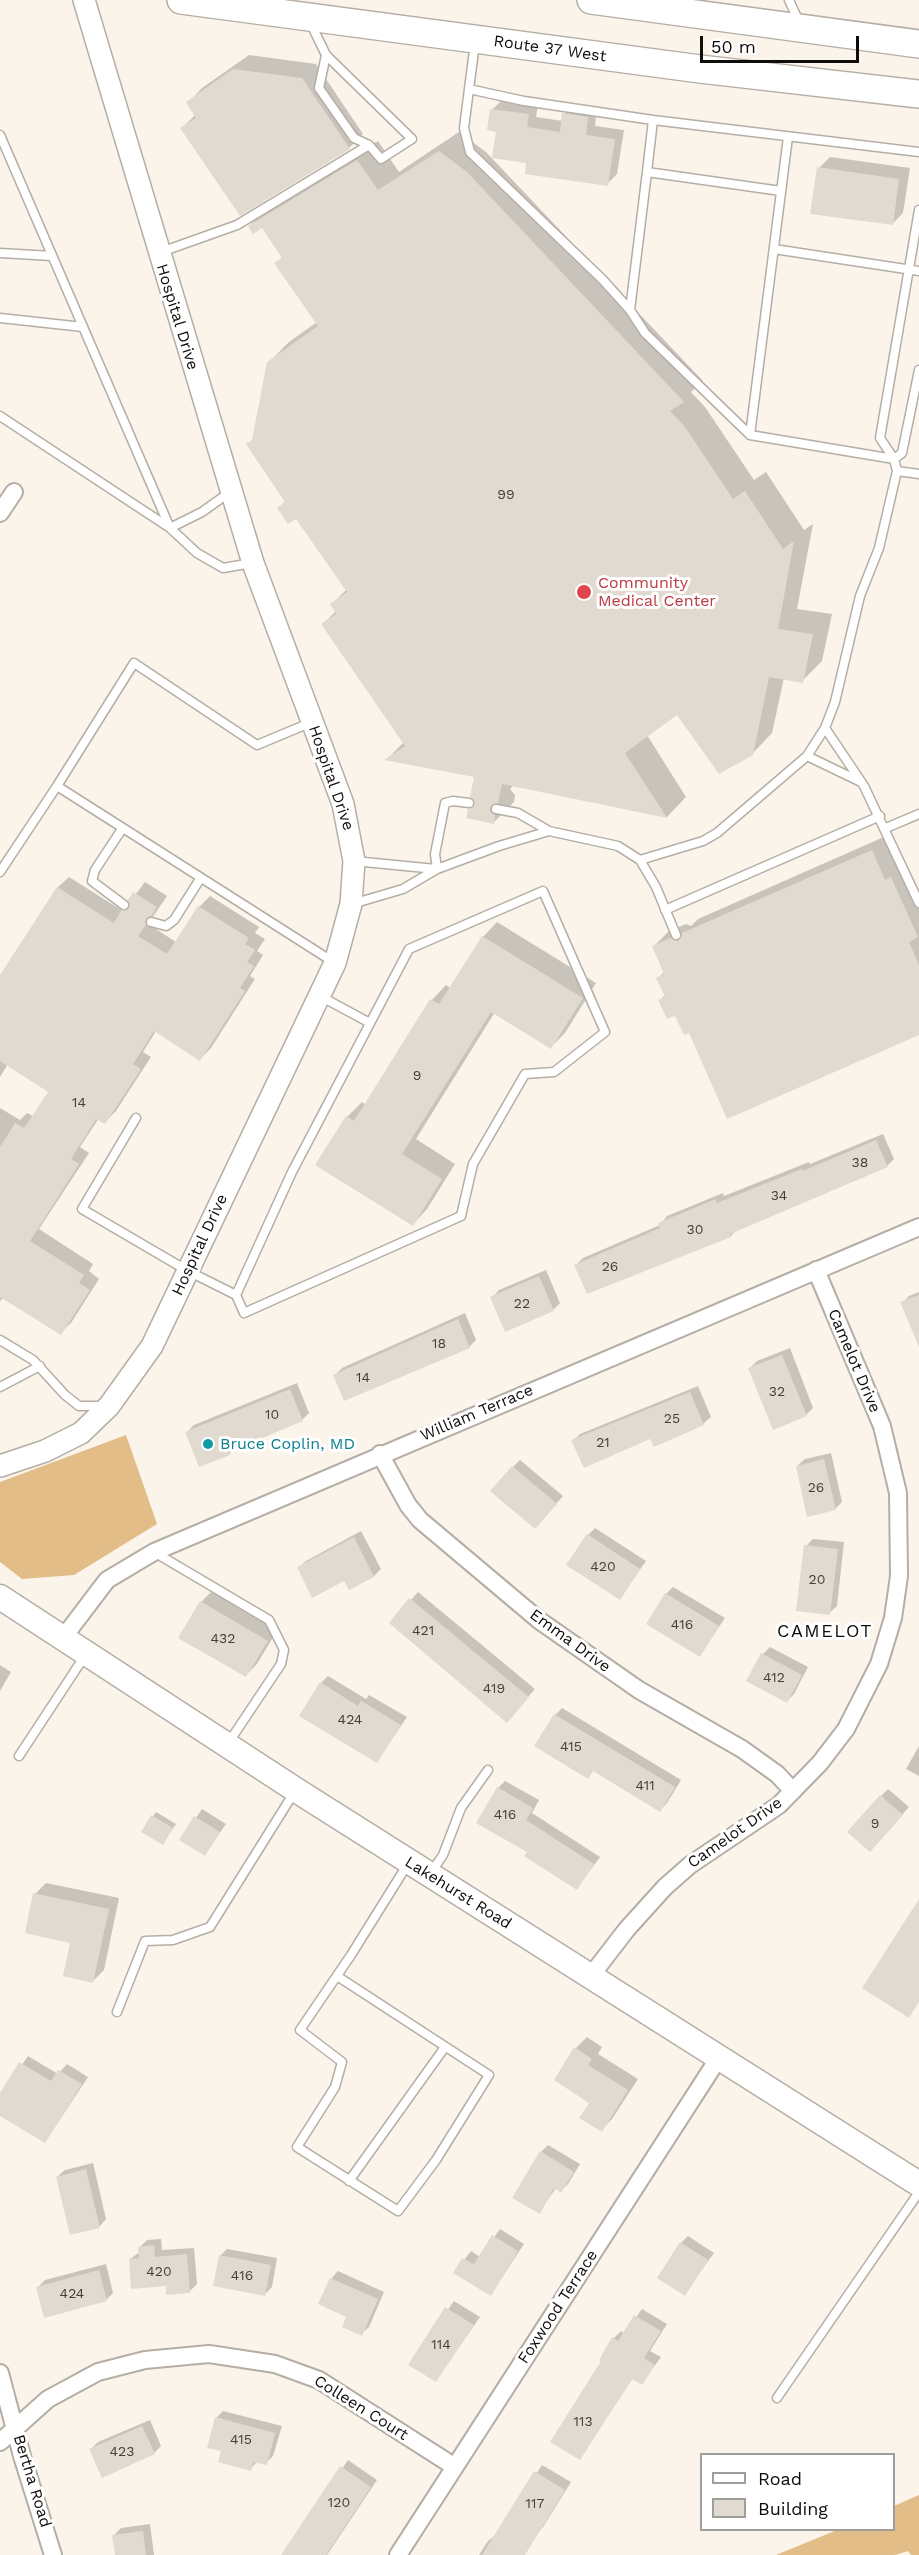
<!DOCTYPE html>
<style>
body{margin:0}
#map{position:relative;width:919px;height:2555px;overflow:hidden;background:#fbf4ea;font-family:"Work Sans",sans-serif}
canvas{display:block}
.legend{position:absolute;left:700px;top:2453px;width:195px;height:78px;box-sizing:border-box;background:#fff;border:2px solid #9f9e9d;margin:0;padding:8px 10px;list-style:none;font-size:18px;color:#0f0d0a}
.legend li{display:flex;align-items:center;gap:12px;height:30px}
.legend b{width:30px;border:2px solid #9f9e9d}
.scale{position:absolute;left:700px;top:36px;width:159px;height:27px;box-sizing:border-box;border:3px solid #0f0d0a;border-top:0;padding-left:8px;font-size:18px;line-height:21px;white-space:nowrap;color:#0f0d0a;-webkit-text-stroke:4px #fff;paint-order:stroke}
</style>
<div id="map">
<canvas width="919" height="2555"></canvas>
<ul class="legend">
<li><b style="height:8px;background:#fff"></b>Road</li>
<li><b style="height:16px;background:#e1dad0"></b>Building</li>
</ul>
<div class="scale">50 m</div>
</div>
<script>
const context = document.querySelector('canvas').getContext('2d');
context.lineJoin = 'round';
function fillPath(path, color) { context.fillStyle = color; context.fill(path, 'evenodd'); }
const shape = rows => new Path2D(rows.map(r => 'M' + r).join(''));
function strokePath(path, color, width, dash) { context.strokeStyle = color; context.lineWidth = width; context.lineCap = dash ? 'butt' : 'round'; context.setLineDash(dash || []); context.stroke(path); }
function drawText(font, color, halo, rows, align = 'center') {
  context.font = font + ' "Work Sans",sans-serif'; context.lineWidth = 6; context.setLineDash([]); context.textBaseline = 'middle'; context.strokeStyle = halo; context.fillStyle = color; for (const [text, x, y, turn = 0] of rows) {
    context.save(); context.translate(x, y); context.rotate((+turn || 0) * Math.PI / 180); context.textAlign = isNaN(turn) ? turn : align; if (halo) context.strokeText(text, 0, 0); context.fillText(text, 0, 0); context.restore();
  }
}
const forest = shape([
 [126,1435,157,1524,74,1575,22,1579,0,1562,0,1482],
 [919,2495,919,2555,911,2555,908,2551,895,2555,776,2555,837,2530,894,2530,894,2506]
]);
const shadow = shape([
 [249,55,316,64,363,134,349,148,182,128,195,115,188,103,202,88],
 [502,100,538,105,536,117,563,121,564,114,574,104,597,107,595,126,624,130,617,174,607,184,528,161,497,130,492,110],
 [459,132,486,152,703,381,691,392,705,407,754,480,766,472,804,530,813,524,797,609,832,614,822,661,802,681,784,678,772,733,752,754,678,713,647,735,686,797,667,817,514,785,510,789,515,795,514,802,494,822,476,803,476,776,387,759,404,742,323,624,336,611,332,604,347,589,297,516,279,508,286,500,254,439,268,363,289,342,317,322,276,264,283,257,262,226,249,226,269,206,378,141,399,172],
 [830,157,910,168,903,213,892,224,819,168],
 [886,836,900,866,906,863,919,893,919,1033,689,1031,660,1000,665,995,658,978,665,971,654,946,668,932,686,924,691,926,698,919],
 [69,877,123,911,145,882,167,896,148,924,176,942,199,907,210,896,259,927,255,933,265,939,257,951,263,955,250,976,255,979,211,1048,200,1059,156,1031,143,1052,151,1057,116,1111,105,1122,99,1118,80,1147,89,1153,39,1229,93,1264,89,1271,99,1279,71,1323,60,1333,4,1297,0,1301,0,1108,20,1120,27,1113,33,1116,50,1091,8,1064,0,1077,0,978,58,887],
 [497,922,596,983,565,1033,551,1047,495,1012,416,1139,455,1164,427,1209,413,1224,318,1165,347,1117,362,1102,366,1105,432,1000,446,985,451,988,483,937],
 [883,1134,894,1159,887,1166,736,1230,731,1236,588,1292,576,1265,583,1258,660,1225,667,1216,723,1193,724,1196,809,1162,810,1164],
 [546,1270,560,1303,553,1310,492,1298,499,1290],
 [919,1292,919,1344,902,1303,909,1296],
 [465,1313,476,1340,469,1347,335,1375,342,1368],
 [790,1348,813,1408,806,1415,750,1368,757,1361],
 [297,1383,309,1413,302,1420,236,1447,229,1454,187,1432,194,1425],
 [698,1386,711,1417,703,1424,651,1437,573,1441,580,1434],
 [831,1453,842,1502,835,1509,797,1466,805,1459],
 [520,1460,563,1496,542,1520,513,1467],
 [595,1528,646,1561,620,1598,588,1535],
 [361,1531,381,1569,374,1576,350,1588,345,1579,298,1568,306,1561],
 [813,1539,844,1542,837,1606,829,1613,806,1546],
 [673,1587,725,1618,700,1655,666,1594],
 [212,1591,278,1629,257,1664,246,1675,201,1602],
 [418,1592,535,1689,514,1713,391,1623],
 [770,1647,808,1667,794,1694,787,1701,763,1654],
 [0,1665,11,1672,0,1691],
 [328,1676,366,1699,369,1695,407,1717,377,1761,321,1683],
 [562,1708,681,1780,667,1803,660,1810,594,1770,588,1777,555,1715],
 [919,1746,919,1776,906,1769],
 [505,1781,539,1800,532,1813,600,1857,577,1888,529,1852,498,1788],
 [888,1789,909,1807,877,1843,881,1796],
 [202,1809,226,1824,205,1854,181,1839],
 [156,1812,176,1824,163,1843,143,1831],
 [46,1883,119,1898,104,1970,93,1981,71,1942,35,1894],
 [587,2037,602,2047,598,2054,638,2079,612,2119,601,2130,576,2048],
 [28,2056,58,2074,67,2064,88,2077,45,2142,0,2114,0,2096],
 [548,2145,580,2164,568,2184,561,2191,556,2188,539,2212,541,2152],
 [93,2163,106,2219,99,2227,57,2177,65,2170],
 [500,2229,524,2244,491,2294,455,2272,471,2251,480,2257],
 [688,2236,714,2253,684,2294,681,2243],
 [161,2239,162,2250,194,2248,197,2284,190,2291,167,2284,130,2259,140,2252,139,2248,147,2240],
 [227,2249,277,2258,272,2287,265,2294,220,2256],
 [106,2264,113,2293,106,2300,38,2287,45,2280],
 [338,2271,384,2292,369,2327,361,2334,331,2279],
 [454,2301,480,2317,436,2380,410,2364],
 [642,2309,667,2324,650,2351,661,2357,642,2383,633,2378,579,2459,603,2361,614,2338,621,2331,625,2334],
 [223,2411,282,2426,273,2456,266,2463,258,2461,250,2469,223,2450,216,2418],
 [150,2420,161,2446,154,2453,91,2449,98,2442],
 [348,2460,377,2480,327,2555,283,2555],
 [542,2465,571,2482,543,2527,519,2555,479,2555,488,2541,496,2535],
 [150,2524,154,2555,116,2555,114,2535,121,2528]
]);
const building = shape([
 [233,69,302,78,350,149,240,216,180,128,196,118,186,102],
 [490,109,529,114,527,127,560,132,562,113,588,117,586,135,615,139,608,186,525,174,526,163,492,158,496,132,487,130],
 [439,151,467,172,684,402,670,411,685,427,733,499,745,491,783,549,794,541,778,629,813,634,803,683,769,677,753,755,719,774,677,715,625,753,667,818,502,784,498,803,490,807,490,812,495,815,494,824,466,818,468,809,475,804,470,797,474,777,384,760,405,746,321,624,336,614,330,604,347,592,296,519,288,524,277,508,285,502,246,444,252,440,267,362,318,326,274,263,282,258,262,228,253,234,248,226,357,160,378,190],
 [817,167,899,179,893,225,810,214],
 [872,850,885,880,891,877,918,937,909,942,919,965,919,1035,727,1119,689,1033,684,1035,675,1016,667,1019,658,1000,665,997,656,978,664,974,652,946,670,938,679,941,682,933],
 [57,887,114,923,121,911,129,908,128,900,133,892,157,907,151,916,146,918,146,925,138,936,167,954,198,906,249,938,245,944,255,950,247,962,254,966,240,988,245,991,200,1061,154,1031,133,1064,141,1069,105,1124,96,1119,71,1159,79,1164,30,1241,84,1275,79,1283,90,1290,61,1335,0,1297,0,1147,15,1123,24,1128,48,1092,0,1061,0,975],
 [482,936,583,998,551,1049,491,1012,402,1154,442,1179,413,1226,315,1165,346,1116,354,1121,430,999,439,1004],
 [876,1140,888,1167,730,1234,731,1237,587,1294,574,1265,660,1228,658,1223,716,1199,717,1203,802,1169,803,1171],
 [539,1276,554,1311,505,1332,490,1297],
 [919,1295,919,1347,900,1302],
 [458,1319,470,1348,344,1401,333,1375],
 [782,1355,807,1416,773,1430,748,1368],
 [290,1389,303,1421,229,1452,230,1455,199,1467,185,1432],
 [690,1392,704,1425,654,1447,650,1439,584,1468,571,1440],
 [824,1459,836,1510,807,1517,796,1466],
 [512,1466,557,1504,535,1529,490,1491],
 [587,1534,640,1569,620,1600,566,1565],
 [354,1537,374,1577,349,1590,344,1581,312,1598,297,1567],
 [804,1545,838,1549,830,1615,796,1611],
 [665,1593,719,1626,700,1657,646,1624],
 [409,1598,529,1697,507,1723,389,1623],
 [200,1601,268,1641,246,1677,178,1638],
 [761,1653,802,1675,787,1703,746,1681],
 [320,1682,358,1706,361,1701,401,1725,377,1763,299,1716],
 [554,1714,675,1787,660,1812,593,1771,588,1779,534,1746],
 [497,1787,533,1808,526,1820,594,1864,577,1890,524,1856,527,1852,476,1823],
 [880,1795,903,1815,870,1852,847,1832],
 [151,1815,173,1828,163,1845,141,1832],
 [194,1816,220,1832,205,1856,179,1840],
 [33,1893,109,1909,93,1983,63,1976,70,1943,25,1933],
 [919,1899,919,2002,909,2018,862,1988],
 [574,2047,592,2059,588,2065,628,2090,602,2132,579,2118,589,2103,554,2080],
 [19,2062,51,2081,58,2070,82,2084,45,2143,0,2116,0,2093],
 [540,2151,574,2172,561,2193,554,2188,540,2214,512,2198],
 [86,2169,100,2228,70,2235,56,2177],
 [492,2235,518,2251,491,2296,453,2273,462,2258,474,2264],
 [680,2242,708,2260,685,2296,657,2278],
 [154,2245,155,2257,187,2254,190,2293,166,2295,166,2286,131,2289,129,2259,139,2258,138,2247],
 [219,2255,271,2265,265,2296,213,2286],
 [99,2270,107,2301,44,2318,36,2287],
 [330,2278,378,2299,362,2336,342,2327,346,2317,318,2304],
 [445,2307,474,2325,436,2382,408,2365],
 [634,2315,661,2331,644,2358,655,2365,642,2385,632,2379,580,2460,550,2442,601,2361,599,2360,612,2337,618,2341],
 [215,2417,275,2433,267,2465,253,2462,251,2471,218,2462,221,2451,207,2448],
 [142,2426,155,2454,102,2478,89,2449],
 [340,2466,371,2487,326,2555,281,2555],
 [534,2471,565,2490,525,2555,482,2555],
 [143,2531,146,2555,115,2555,112,2535]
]);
const service = shape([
 [789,0,799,22],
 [310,22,326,55,412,139,381,159,369,145,354,138,319,88,326,55],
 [475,43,469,89,524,101,653,120,919,152],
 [469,89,464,128,470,152,603,280,630,310,645,333,750,435],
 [653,120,647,172,781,191],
 [0,135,170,528,197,553,223,568,252,563],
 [788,137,750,435,894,459,902,453,919,370],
 [774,249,919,271],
 [161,252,237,225,369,145],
 [0,253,52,256],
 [630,310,647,172],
 [0,318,83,327],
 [0,416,170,528,202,512,230,492],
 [897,471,919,474],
 [312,722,257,745,134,663,57,786,335,963],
 [825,728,864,786,919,903],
 [807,756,861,782],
 [496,809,518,813,549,831],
 [886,828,919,814],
 [122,829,95,870,92,881,124,905],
 [640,860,703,841,717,833,807,756,825,728,835,702,860,596,879,548,897,471,894,459,880,438,919,210],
 [354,861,436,869],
 [437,869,435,854,445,803,453,801,469,803],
 [0,872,57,786],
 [352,904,403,889,437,869,499,846,549,831,618,846,640,860,656,887,676,935],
 [665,910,880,816],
 [151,922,166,926,174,920,200,879],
 [320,996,370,1023],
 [136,1118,82,1209,188,1271,236,1295,292,1172,409,949,543,891,605,1032,554,1072,525,1074,473,1164,461,1216,244,1313,236,1295],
 [0,1340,33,1360,65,1395,79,1406,102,1406],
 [0,1387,40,1366],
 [154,1552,269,1620,284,1650,281,1664,229,1742],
 [19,1756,86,1654],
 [430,1874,443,1855,461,1808,488,1770],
 [337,1976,489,2075,436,2160,398,2211,297,2147,335,2087,342,2062,300,2030,351,1955,409,1862],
 [117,2012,145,1941,173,1940,210,1927,295,1791],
 [349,2181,445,2047],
 [777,2398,919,2192]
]);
const minor = shape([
 [0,513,14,492],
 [380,1454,408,1505,420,1520,540,1621,639,1690,742,1749,777,1774,793,1791],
 [63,1638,107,1580,154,1552,919,1227],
 [590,1977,627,1929,665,1887,690,1865,779,1805,820,1763,846,1729,879,1664,893,1618,899,1576,898,1493,882,1426,816,1270],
 [0,2373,22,2456,53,2555],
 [0,2442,48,2399,98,2372,145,2360,209,2354,275,2364,319,2380,455,2467],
 [398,2555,718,2059]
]);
const tertiary = shape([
 [0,1466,45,1451,81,1433,109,1406,152,1346,335,963,351,904,354,861,343,804,253,563,84,0]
]);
const secondary = shape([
 [0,1597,296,1790,919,2184]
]);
const trunk = shape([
 [181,0,700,69,919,94],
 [591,0,919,44]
]);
const markers = [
 [584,592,8,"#e0444e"],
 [208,1444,6,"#0f9aa8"]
];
const numberNames = [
 ["99",506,495],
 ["9",417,1076],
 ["14",79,1103],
 ["38",860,1163],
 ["34",779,1196],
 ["30",695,1230],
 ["26",610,1267],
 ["22",522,1304],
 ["18",439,1344],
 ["14",363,1378],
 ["32",777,1392],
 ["10",272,1415],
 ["25",672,1419],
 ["21",603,1443],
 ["26",816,1488],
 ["420",603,1567],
 ["20",817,1580],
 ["416",682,1625],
 ["421",423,1631],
 ["432",223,1639],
 ["412",774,1678],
 ["419",494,1689],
 ["424",350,1720],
 ["415",571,1747],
 ["411",645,1786],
 ["416",505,1815],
 ["9",875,1824],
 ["420",159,2272],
 ["416",242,2276],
 ["424",72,2294],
 ["114",441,2345],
 ["113",583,2422],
 ["415",241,2440],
 ["423",122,2452],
 ["120",339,2503],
 ["117",535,2504]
];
const streetNames = [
 ["Route 37 West",550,49,8],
 ["Hospital Drive",177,317,73],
 ["Hospital Drive",331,778,71],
 ["Hospital Drive",200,1245,-65],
 ["Camelot Drive",854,1361,67],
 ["William Terrace",477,1413,-23],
 ["Emma Drive",570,1641,36],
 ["Camelot Drive",735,1833,-35],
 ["Lakehurst Road",458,1893,32],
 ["Foxwood Terrace",558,2307,-57],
 ["Colleen Court",361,2408,32],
 ["Bertha Road",32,2481,73]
];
const healthNames = [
 ["Community",598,583],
 ["Medical Center",598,601]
];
const cultureNames = [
 ["Bruce Coplin, MD",220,1444]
];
const neighbourhoodNames = [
 ["CAMELOT",825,1632]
];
fillPath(forest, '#e2bd87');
fillPath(shadow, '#0003');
fillPath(building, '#e1dad0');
strokePath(service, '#b5aea5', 11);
strokePath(minor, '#b5aea5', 20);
strokePath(tertiary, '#b5aea5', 24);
strokePath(secondary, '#b5aea5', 27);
strokePath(trunk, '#b5aea5', 30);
strokePath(service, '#fff', 8);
strokePath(minor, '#fff', 16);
strokePath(tertiary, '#fff', 21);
strokePath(secondary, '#fff', 24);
strokePath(trunk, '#fff', 27);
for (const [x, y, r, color] of markers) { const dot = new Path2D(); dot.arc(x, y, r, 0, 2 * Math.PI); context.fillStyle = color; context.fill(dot); strokePath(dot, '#fff', 2); }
drawText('14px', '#44403c', null, numberNames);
drawText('16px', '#0f0d0a', '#fff', streetNames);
drawText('16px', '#be3a42', '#fff', healthNames, 'left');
drawText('16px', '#0d838f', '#fff', cultureNames, 'left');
context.letterSpacing = '1.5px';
drawText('18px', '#0f0d0a', '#fff', neighbourhoodNames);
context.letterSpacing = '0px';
</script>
